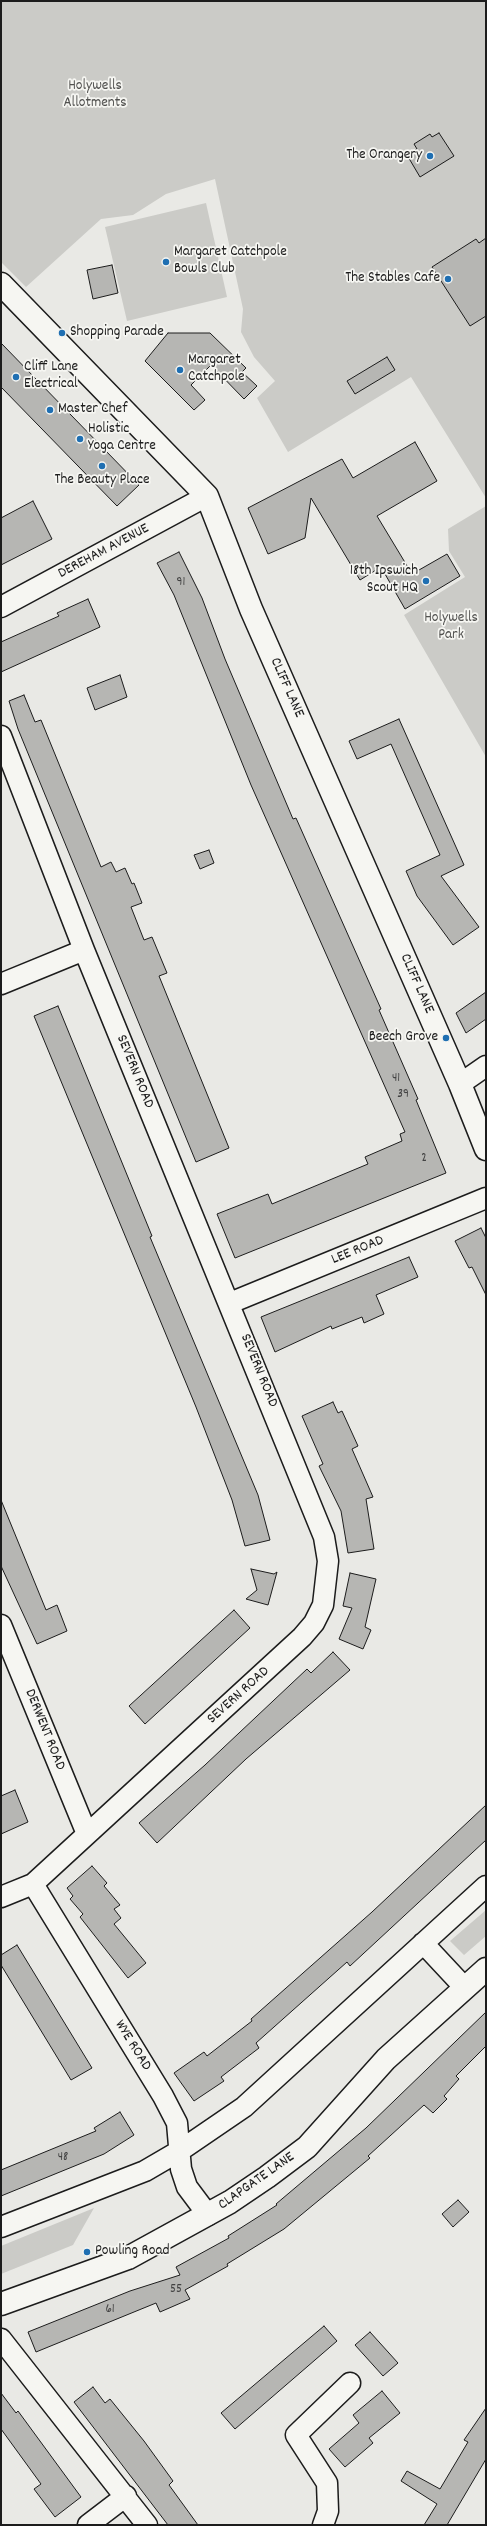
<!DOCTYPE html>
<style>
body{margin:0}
#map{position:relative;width:487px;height:2526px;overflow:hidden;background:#e9e9e5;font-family:Dekko,sans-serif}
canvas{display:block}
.frame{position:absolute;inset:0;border:2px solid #1c1c1c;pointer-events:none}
</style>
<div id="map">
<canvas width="487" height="2526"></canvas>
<div class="frame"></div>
</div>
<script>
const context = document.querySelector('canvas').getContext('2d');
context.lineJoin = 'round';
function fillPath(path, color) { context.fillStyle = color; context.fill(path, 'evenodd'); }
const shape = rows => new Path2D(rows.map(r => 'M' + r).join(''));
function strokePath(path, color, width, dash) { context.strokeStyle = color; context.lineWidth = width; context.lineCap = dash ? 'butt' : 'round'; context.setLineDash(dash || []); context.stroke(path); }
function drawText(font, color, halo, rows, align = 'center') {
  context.font = font + ' Dekko,sans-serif'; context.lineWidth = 3.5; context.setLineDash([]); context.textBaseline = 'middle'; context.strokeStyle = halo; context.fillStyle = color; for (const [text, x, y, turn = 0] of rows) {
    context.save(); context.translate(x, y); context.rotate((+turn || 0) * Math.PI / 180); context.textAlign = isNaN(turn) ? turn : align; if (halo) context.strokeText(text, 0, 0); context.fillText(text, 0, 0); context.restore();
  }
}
const green = shape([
 [1,1,486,1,486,498,411,377,288,452,257,398,275,381,254,357,241,332,243,309,215,179,166,194,133,215,101,219,26,287,1,262],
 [206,203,227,297,127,321,105,227],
 [486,506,486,757,404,615,465,577,449,551,448,529],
 [486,1910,486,1936,464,1955,450,1941],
 [94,2208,73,2245,1,2274,1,2246]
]);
const building = shape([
 [439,133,454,156,420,177,407,155,417,149,414,144,430,134,432,137,439,133],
 [486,238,486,316,470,326,432,267,476,239,479,243,486,238],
 [112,265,118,293,93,299,87,270,112,265],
 [168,333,210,333,246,368,242,372,257,386,244,399,211,365,191,385,205,400,194,410,145,361,168,333],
 [1,343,139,485,117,506,1,387,1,343],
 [387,357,395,370,355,394,347,381,387,357],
 [415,442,437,481,377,516,412,574,447,554,460,576,405,609,381,567,360,580,311,498,305,538,268,554,248,508,342,459,353,478,415,442],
 [33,501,52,539,1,565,1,518,33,501],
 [179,552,202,598,225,659,293,819,296,818,381,1009,379,1010,418,1099,416,1100,446,1173,235,1258,217,1214,268,1194,272,1204,368,1164,365,1157,402,1141,400,1134,405,1132,251,785,174,595,157,563,179,552],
 [88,599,100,627,1,672,1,642,59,616,57,613,88,599],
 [120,675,127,697,95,710,87,688,120,675],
 [24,695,35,722,41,720,101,867,111,862,116,872,125,868,132,884,134,883,142,903,131,907,144,940,152,937,167,973,159,976,229,1148,196,1162,18,729,9,701,24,695],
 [399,719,464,865,441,876,479,927,453,945,417,896,406,871,440,855,391,744,357,759,349,741,399,719],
 [209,850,214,863,200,869,194,855,209,850],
 [486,992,486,1019,466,1033,456,1013,486,992],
 [58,1006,152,1236,150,1237,258,1495,270,1540,245,1546,232,1500,196,1407,34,1016,58,1006],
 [481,1228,486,1238,486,1295,472,1267,469,1268,455,1241,481,1228],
 [409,1257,418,1277,376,1295,384,1314,364,1323,362,1317,332,1329,331,1326,275,1352,261,1317,409,1257],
 [333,1402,338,1413,342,1411,358,1446,352,1449,373,1497,366,1499,374,1549,348,1553,341,1511,319,1466,323,1464,302,1416,333,1402],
 [1,1500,46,1610,57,1605,67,1631,37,1644,1,1566,1,1500],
 [251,1569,274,1574,277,1572,268,1605,246,1599,257,1590,251,1569],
 [350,1573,376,1579,365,1627,371,1630,363,1649,339,1639,352,1608,343,1606,350,1573],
 [234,1610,250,1628,145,1724,129,1706,234,1610],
 [333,1652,350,1670,246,1759,157,1843,139,1823,205,1765,307,1669,311,1673,333,1652],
 [15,1790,28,1822,1,1834,1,1796,15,1790],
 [486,1805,486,1840,350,1966,347,1962,256,2043,259,2048,221,2077,224,2081,194,2101,174,2073,204,2052,207,2056,252,2021,251,2019,372,1912,486,1805],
 [92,1866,107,1883,104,1886,120,1905,114,1909,121,1918,114,1924,146,1963,128,1978,80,1917,83,1914,70,1899,73,1896,67,1888,92,1866],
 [17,1945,92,2068,71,2080,1,1965,1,1955,17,1945],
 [486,2012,486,2046,456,2076,459,2079,444,2096,447,2099,433,2113,424,2105,368,2156,370,2158,284,2229,227,2264,228,2266,185,2290,190,2299,160,2312,156,2303,36,2352,28,2332,130,2291,180,2275,176,2267,229,2238,228,2236,277,2205,276,2204,366,2128,486,2012],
 [120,2112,134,2135,104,2154,1,2196,1,2170,96,2131,94,2128,120,2112],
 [458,2200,469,2212,453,2227,442,2214,458,2200],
 [324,2326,337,2341,235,2429,221,2413,324,2326],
 [370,2332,398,2363,383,2376,355,2345,370,2332],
 [93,2387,105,2403,110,2399,144,2441,173,2481,169,2485,198,2525,168,2525,74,2402,93,2387],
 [382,2391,400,2413,369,2438,373,2443,345,2467,329,2449,359,2423,353,2415,382,2391],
 [1,2393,16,2413,18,2411,81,2497,55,2517,34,2489,41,2484,1,2429,1,2393],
 [486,2408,486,2459,447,2525,424,2525,437,2504,401,2481,407,2471,440,2489,468,2442,464,2440,486,2408]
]);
const street = shape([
 [1,607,207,496],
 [1,736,84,950,324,1537,328,1561,323,1605,314,1623,302,1637,33,1884,1,1897],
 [1,984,84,950],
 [460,1084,486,1066],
 [230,1303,486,1198],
 [1,1625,87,1834],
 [33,1884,163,2096,177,2123,181,2169,187,2187,208,2215],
 [423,1943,465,1988],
 [1,2227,145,2171,181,2150,244,2107,486,1886],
 [1,2339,147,2525],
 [88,2525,126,2496],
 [323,2525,328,2511,327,2483,296,2435,350,2383]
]);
const secondary = shape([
 [1,284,207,496,251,609,460,1084,486,1149],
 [1,2304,128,2258,230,2202,267,2177,307,2147,386,2059,486,1969]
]);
const markers = [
 [430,156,4,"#1f6fb2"],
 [166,262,4,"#1f6fb2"],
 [448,279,4,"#1f6fb2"],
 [62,333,4,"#1f6fb2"],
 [180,370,4,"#1f6fb2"],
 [16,377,4,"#1f6fb2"],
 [50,410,4,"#1f6fb2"],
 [80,439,4,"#1f6fb2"],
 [102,466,4,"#1f6fb2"],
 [426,581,4,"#1f6fb2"],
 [446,1038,4,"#1f6fb2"],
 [87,2252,4,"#1f6fb2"]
];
const numberNames = [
 ["91",181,583],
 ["41",396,1079],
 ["39",403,1095],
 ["2",424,1159],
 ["48",63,2158],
 ["55",176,2290],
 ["61",110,2310]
];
const parkNames = [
 ["Holywells",95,87],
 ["Allotments",95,104],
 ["Holywells",451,619],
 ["Park",451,636]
];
const poiNames = [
 ["The Orangery",422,156,"right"],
 ["Margaret Catchpole",174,253],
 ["Bowls Club",174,270],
 ["The Stables Cafe",440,279,"right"],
 ["Shopping Parade",70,333],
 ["Margaret",188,361],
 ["Catchpole",188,378],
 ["Cliff Lane",24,368],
 ["Electrical",24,385],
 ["Master Chef",58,410],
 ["Holistic",88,430],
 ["Yoga Centre",88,447],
 ["The Beauty Place",102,481,"center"],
 ["18th Ipswich",418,572,"right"],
 ["Scout HQ",418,589,"right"],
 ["Beech Grove",438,1038,"right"],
 ["Powling Road",95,2252]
];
const streetNames = [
 ["DEREHAM AVENUE",104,552,-28],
 ["CLIFF LANE",286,688,66],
 ["CLIFF LANE",416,984,66],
 ["SEVERN ROAD",134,1072,68],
 ["LEE ROAD",358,1251,-22],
 ["SEVERN ROAD",258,1371,68],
 ["SEVERN ROAD",239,1696,-42],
 ["DERWENT ROAD",44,1730,68],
 ["WYE ROAD",132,2046,58],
 ["CLAPGATE LANE",257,2182,-35]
];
fillPath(green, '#cbcbc7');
fillPath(building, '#b6b6b3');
strokePath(building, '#1c1c1c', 1);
strokePath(street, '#1c1c1c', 23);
strokePath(secondary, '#1c1c1c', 25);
strokePath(street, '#f6f6f2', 20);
strokePath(secondary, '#f6f6f2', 22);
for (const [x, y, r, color] of markers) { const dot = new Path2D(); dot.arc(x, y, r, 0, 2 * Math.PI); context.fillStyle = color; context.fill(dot); strokePath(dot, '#f6f6f2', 1.5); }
drawText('13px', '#424242', null, numberNames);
drawText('15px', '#51514f', '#f6f6f2', parkNames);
drawText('15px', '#1c1c1c', '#f6f6f2', poiNames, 'left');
drawText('15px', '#1c1c1c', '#f6f6f2', streetNames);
</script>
